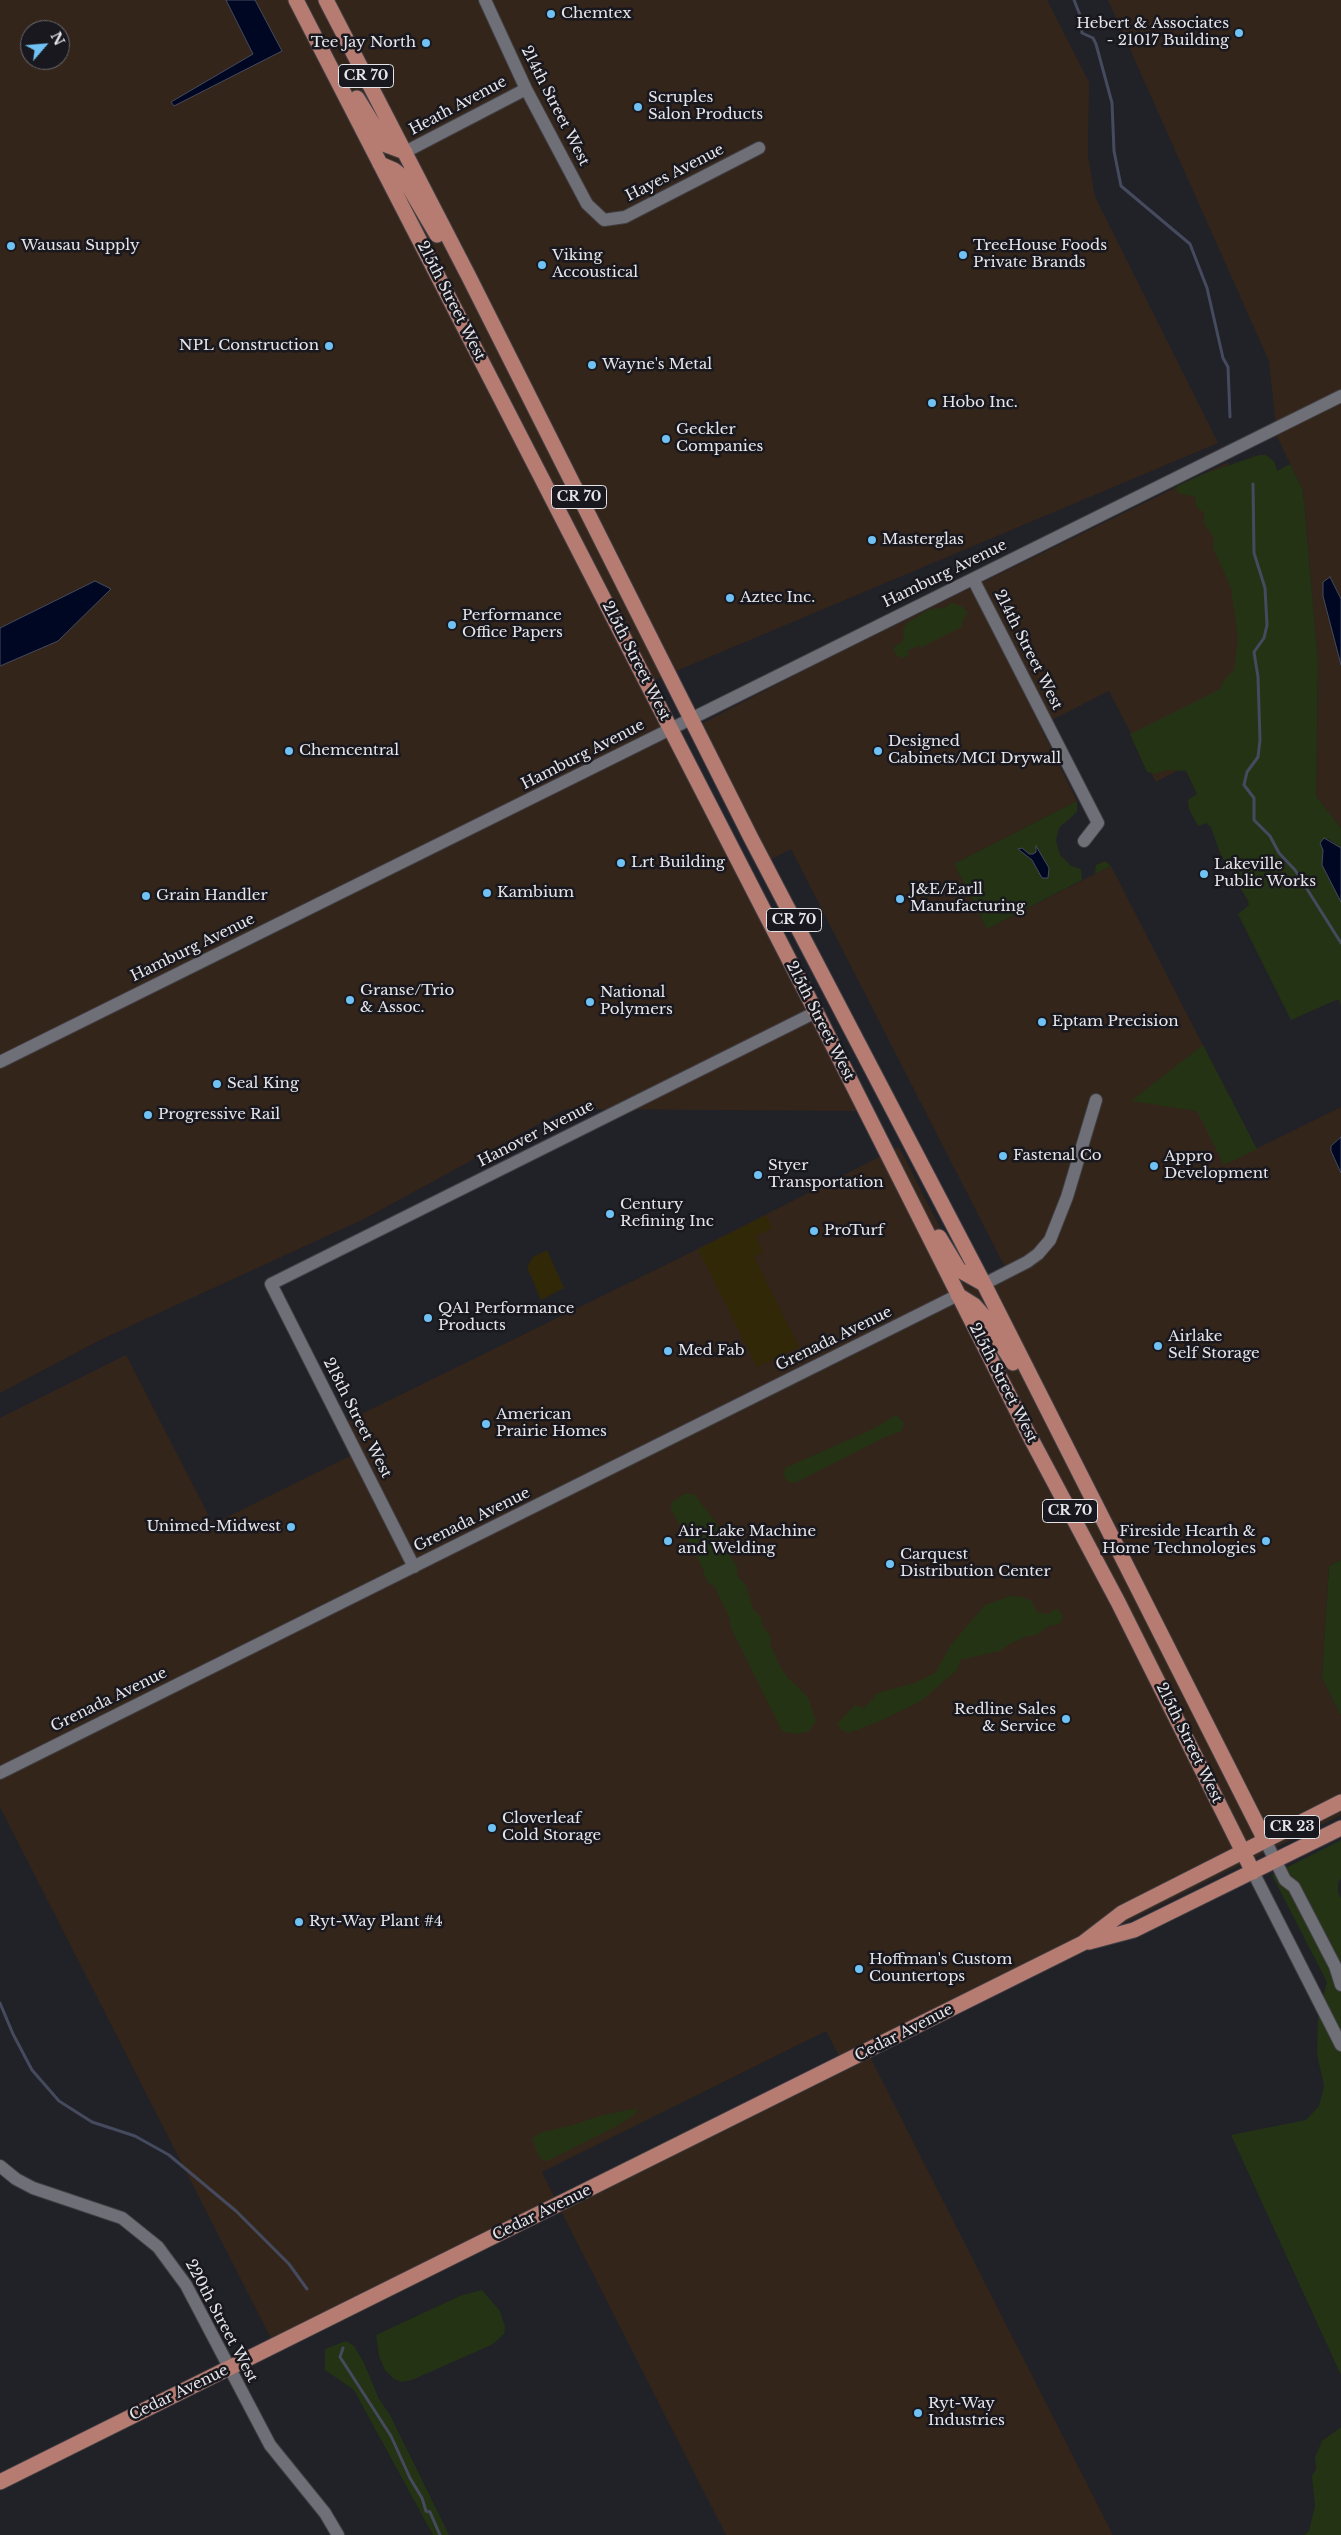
<!DOCTYPE html>
<style>
body{margin:0}
#map{position:relative;width:1341px;height:2535px;overflow:hidden;background:#212128;font-family:"Libre Baskerville",serif}
canvas{display:block}
.north{position:absolute;left:20px;top:20px;width:50px;height:50px;box-sizing:border-box;background:#18181e;border:1px solid #6a6a70;border-radius:50%;rotate:63deg;font-size:14px;font-weight:700;line-height:20px;text-align:center;color:#e6e6ea}
.north::after{content:'';display:block;margin:auto;width:18px;height:22px;background:#70c2f4;clip-path:polygon(50% 0,100% 100%,50% 72%,0 100%)}
</style>
<div id="map">
<canvas width="1341" height="2535"></canvas>
<div class="north">N</div>
</div>
<script>
const context = document.querySelector('canvas').getContext('2d');
context.lineJoin = 'round';
function fillPath(path, color) { context.fillStyle = color; context.fill(path, 'evenodd'); }
const shape = rows => new Path2D(rows.map(r => 'M' + r).join(''));
function strokePath(path, color, width, dash) { context.strokeStyle = color; context.lineWidth = width; context.lineCap = dash ? 'butt' : 'round'; context.setLineDash(dash || []); context.stroke(path); }
function drawText(font, color, halo, rows, align = 'center') {
  context.font = font + ' "Libre Baskerville",serif'; context.lineWidth = 5; context.setLineDash([]); context.textBaseline = 'middle'; context.strokeStyle = halo; context.fillStyle = color; for (const [text, x, y, turn = 0] of rows) {
    context.save(); context.translate(x, y); context.rotate((+turn || 0) * Math.PI / 180); context.textAlign = isNaN(turn) ? turn : align; if (halo) context.strokeText(text, 0, 0); context.fillText(text, 0, 0); context.restore();
  }
}
const industrial = shape([
 [0,0,1047,0,1089,82,1088,156,1095,197,1218,443,643,685,863,1111,566,1109,364,1219,102,1339,0,1393],
 [30,30,60,30,60,60,30,60],
 [1108,0,1341,0,1341,828,1316,796,1318,662,1303,490,1277,437,1269,361],
 [1228,462,1249,733,1156,782,1109,691,1040,726,1077,801,954,864,987,929,1111,866,1256,1149,1341,1107,1341,1560,1329,1566,1322,1678,1341,1716,1341,1815,867,2051,1113,2535,726,2535,558,2205,275,2346,0,1807,0,1418,126,1355,213,1524,356,1453,341,1424,698,1249,899,1147,971,1289,1007,1271,791,849,767,861,703,723,818,663],
 [826,2031,843,2063,558,2205,542,2172]
]);
const green = shape([
 [1259,455,1266,455,1274,461,1277,471,1290,464,1303,490,1318,662,1316,796,1341,828,1341,848,1329,839,1320,843,1323,850,1322,865,1341,902,1341,1006,1339,1000,1336,1000,1291,1020,1238,914,1249,905,1248,901,1220,853,1211,827,1206,823,1198,826,1189,809,1188,800,1197,794,1186,771,1168,770,1155,774,1147,772,1130,734,1220,689,1224,680,1234,670,1238,639,1231,588,1213,548,1214,538,1203,522,1205,514,1196,506,1195,497,1179,493,1176,490,1177,486,1203,474],
 [952,603,962,606,968,613,962,622,962,627,920,648,919,645,907,651,909,655,902,658,896,655,893,648,903,641,904,627,907,623,929,609,944,608],
 [1077,801,1077,812,1059,828,1056,840,1060,855,1071,866,1081,869,1082,880,987,929,954,864],
 [1105,861,1111,866,1095,874,1096,865],
 [1203,1045,1257,1149,1224,1165,1197,1111,1131,1101],
 [896,1415,904,1422,902,1431,885,1437,797,1482,792,1483,786,1480,784,1475,785,1468,873,1429],
 [684,1494,694,1494,718,1525,719,1531,717,1536,720,1541,728,1545,731,1558,737,1566,737,1576,746,1585,753,1609,761,1617,763,1627,771,1637,770,1644,781,1668,788,1678,808,1697,816,1721,809,1731,796,1734,782,1731,731,1628,729,1617,714,1586,707,1582,703,1569,671,1509,671,1503],
 [1341,1560,1341,1716,1322,1678,1329,1566],
 [1010,1596,1022,1597,1032,1601,1037,1612,1048,1614,1057,1608,1063,1616,1062,1621,1057,1625,1048,1626,1037,1635,1027,1636,1008,1645,1000,1651,960,1660,958,1669,921,1701,878,1722,848,1733,840,1729,837,1724,855,1705,864,1708,878,1693,917,1682,935,1673,951,1645,985,1605],
 [1341,1840,1341,1879,1338,1882,1338,1892,1341,1898,1341,2375,1231,2135,1306,2120,1319,2106,1324,2086,1317,2054,1318,2017,1327,1982,1272,1875],
 [638,2108,635,2114,617,2126,547,2161,542,2160,538,2154,532,2139,539,2133,573,2125,599,2116],
 [482,2290,500,2311,505,2327,504,2334,493,2344,412,2380,402,2382,394,2379,385,2370,379,2356,376,2335,462,2295],
 [346,2341,354,2346,364,2363,379,2399,390,2415,449,2535,433,2535,354,2390,325,2370,325,2349],
 [1341,2427,1341,2535,1304,2535,1309,2531,1315,2506,1312,2476,1316,2469,1315,2457,1322,2441]
]);
const sand = shape([
 [766,1215,772,1228,755,1237,763,1252,754,1257,799,1347,757,1367,698,1249],
 [547,1250,564,1288,541,1300,527,1267,533,1257]
]);
const water = shape([
 [226,0,255,0,282,51,174,106,171,102,253,54,226,0],
 [1330,577,1341,599,1341,665,1323,596,1323,582,1330,577],
 [95,581,111,589,58,641,0,666,0,628,95,581],
 [1324,838,1341,848,1341,902,1322,865,1323,850,1320,843,1324,838],
 [1036,846,1049,868,1048,878,1042,878,1032,860,1018,849,1022,848,1029,854,1033,854,1036,852,1036,846],
 [1341,1137,1341,1173,1331,1151,1331,1146,1341,1137]
]);
const stream = shape([
 [1074,0,1080,15,1082,33,1093,38,1096,44,1112,103,1114,151,1121,186,1190,244,1207,288,1223,358,1228,367,1230,417],
 [1253,484,1254,553,1265,588,1267,625,1264,638,1254,652,1258,677,1260,740,1258,757,1247,772,1244,785,1254,798,1254,820,1270,836,1279,853,1295,870,1341,943],
 [0,2003,13,2034,32,2070,59,2101,92,2122,135,2136,169,2155,236,2211,289,2264,307,2289],
 [343,2348,340,2357,391,2436,410,2478,422,2498,426,2511,430,2512,440,2535]
]);
const minor = shape([
 [485,0,526,89,587,204,604,220,625,217,759,148],
 [405,152,526,89],
 [973,579,1098,823,1084,841],
 [0,1062,1341,396],
 [984,1284,1027,1262,1038,1254,1050,1240,1067,1197,1096,1100],
 [414,1567,271,1284,816,1012],
 [0,1773,958,1295],
 [1265,1840,1285,1880,1294,1887,1335,1966,1341,1985],
 [1253,1872,1341,2045],
 [0,2166,16,2179,33,2188,122,2218,158,2247,186,2285,270,2445,325,2513,338,2535]
]);
const major = shape([
 [296,0,816,1012,1028,1433,1118,1602,1253,1872],
 [326,0,468,275,751,838,984,1284,1265,1840],
 [357,98,386,145,405,152],
 [380,164,394,170,403,177,437,235],
 [939,1237,959,1270,984,1284],
 [958,1295,974,1305,983,1315,1013,1363],
 [1089,1942,1134,1930,1341,1828],
 [0,2482,1083,1943,1122,1913,1341,1802]
]);
const markers = [
 [551,14,5,"#70c2f4"],
 [1239,33,5,"#70c2f4"],
 [426,43,5,"#70c2f4"],
 [638,107,5,"#70c2f4"],
 [11,246,5,"#70c2f4"],
 [963,255,5,"#70c2f4"],
 [542,265,5,"#70c2f4"],
 [329,346,5,"#70c2f4"],
 [592,365,5,"#70c2f4"],
 [932,403,5,"#70c2f4"],
 [666,439,5,"#70c2f4"],
 [872,540,5,"#70c2f4"],
 [730,598,5,"#70c2f4"],
 [452,625,5,"#70c2f4"],
 [289,751,5,"#70c2f4"],
 [878,751,5,"#70c2f4"],
 [621,863,5,"#70c2f4"],
 [1204,874,5,"#70c2f4"],
 [487,893,5,"#70c2f4"],
 [146,896,5,"#70c2f4"],
 [900,899,5,"#70c2f4"],
 [350,1000,5,"#70c2f4"],
 [590,1002,5,"#70c2f4"],
 [1042,1022,5,"#70c2f4"],
 [217,1084,5,"#70c2f4"],
 [148,1115,5,"#70c2f4"],
 [1003,1156,5,"#70c2f4"],
 [1154,1166,5,"#70c2f4"],
 [758,1175,5,"#70c2f4"],
 [610,1214,5,"#70c2f4"],
 [814,1231,5,"#70c2f4"],
 [428,1318,5,"#70c2f4"],
 [1158,1346,5,"#70c2f4"],
 [668,1351,5,"#70c2f4"],
 [486,1424,5,"#70c2f4"],
 [291,1527,5,"#70c2f4"],
 [668,1541,5,"#70c2f4"],
 [1266,1541,5,"#70c2f4"],
 [890,1564,5,"#70c2f4"],
 [1066,1719,5,"#70c2f4"],
 [492,1828,5,"#70c2f4"],
 [299,1922,5,"#70c2f4"],
 [859,1969,5,"#70c2f4"],
 [918,2413,5,"#70c2f4"]
];
const shields = [
 [366,76,55],
 [579,497,55],
 [794,920,55],
 [1070,1511,55],
 [1292,1827,55]
];
const shieldNames = [
 ["CR 70",366,76],
 ["CR 70",579,497],
 ["CR 70",794,920],
 ["CR 70",1070,1511],
 ["CR 23",1292,1827]
];
const poiNames = [
 ["Chemtex",561,14],
 ["Hebert & Associates",1229,24,"right"],
 ["- 21017 Building",1229,41,"right"],
 ["Tee Jay North",416,43,"right"],
 ["Scruples",648,98],
 ["Salon Products",648,115],
 ["Wausau Supply",21,246],
 ["TreeHouse Foods",973,246],
 ["Private Brands",973,263],
 ["Viking",552,256],
 ["Accoustical",552,273],
 ["NPL Construction",319,346,"right"],
 ["Wayne's Metal",602,365],
 ["Hobo Inc.",942,403],
 ["Geckler",676,430],
 ["Companies",676,447],
 ["Masterglas",882,540],
 ["Aztec Inc.",740,598],
 ["Performance",462,616],
 ["Office Papers",462,633],
 ["Designed",888,742],
 ["Cabinets/MCI Drywall",888,759],
 ["Chemcentral",299,751],
 ["Lrt Building",631,863],
 ["Lakeville",1214,865],
 ["Public Works",1214,882],
 ["J&E/Earll",910,890],
 ["Manufacturing",910,907],
 ["Kambium",497,893],
 ["Grain Handler",156,896],
 ["Granse/Trio",360,991],
 ["& Assoc.",360,1008],
 ["National",600,993],
 ["Polymers",600,1010],
 ["Eptam Precision",1052,1022],
 ["Seal King",227,1084],
 ["Progressive Rail",158,1115],
 ["Fastenal Co",1013,1156],
 ["Appro",1164,1157],
 ["Development",1164,1174],
 ["Styer",768,1166],
 ["Transportation",768,1183],
 ["Century",620,1205],
 ["Refining Inc",620,1222],
 ["ProTurf",824,1231],
 ["QA1 Performance",438,1309],
 ["Products",438,1326],
 ["Airlake",1168,1337],
 ["Self Storage",1168,1354],
 ["Med Fab",678,1351],
 ["American",496,1415],
 ["Prairie Homes",496,1432],
 ["Unimed-Midwest",281,1527,"right"],
 ["Air-Lake Machine",678,1532],
 ["and Welding",678,1549],
 ["Fireside Hearth &",1256,1532,"right"],
 ["Home Technologies",1256,1549,"right"],
 ["Carquest",900,1555],
 ["Distribution Center",900,1572],
 ["Redline Sales",1056,1710,"right"],
 ["& Service",1056,1727,"right"],
 ["Cloverleaf",502,1819],
 ["Cold Storage",502,1836],
 ["Ryt-Way Plant #4",309,1922],
 ["Hoffman's Custom",869,1960],
 ["Countertops",869,1977],
 ["Ryt-Way",928,2404],
 ["Industries",928,2421]
];
const streetNames = [
 ["Heath Avenue",458,106,-28],
 ["214th Street West",555,106,63],
 ["Hayes Avenue",675,173,-27],
 ["215th Street West",451,301,63],
 ["Hamburg Avenue",945,574,-26],
 ["214th Street West",1028,650,63],
 ["215th Street West",636,661,63],
 ["Hamburg Avenue",583,755,-27],
 ["Hamburg Avenue",193,948,-26],
 ["215th Street West",820,1021,63],
 ["Hanover Avenue",536,1134,-27],
 ["Grenada Avenue",834,1339,-26],
 ["215th Street West",1003,1383,63],
 ["218th Street West",357,1418,63],
 ["Grenada Avenue",472,1520,-26],
 ["Grenada Avenue",109,1700,-26],
 ["215th Street West",1189,1743,64],
 ["Cedar Avenue",904,2033,-27],
 ["Cedar Avenue",542,2213,-26],
 ["220th Street West",221,2321,62],
 ["Cedar Avenue",179,2393,-26]
];
fillPath(industrial, '#34251a');
fillPath(green, '#243314');
fillPath(sand, '#312807');
fillPath(water, '#000722');
strokePath(water, '#454a5e', 1);
strokePath(stream, '#454a5e', 3);
strokePath(minor, '#403f44', 14);
strokePath(major, '#403f44', 17);
strokePath(minor, '#6f6f77', 12);
strokePath(major, '#b67c71', 15);
for (const [x, y, r, color] of markers) { const dot = new Path2D(); dot.arc(x, y, r, 0, 2 * Math.PI); context.fillStyle = color; context.fill(dot); strokePath(dot, '#18181e', 2); }
for (const [x, y, w] of shields) { const box = new Path2D(); box.roundRect(x - w / 2, y - 11.5, w, 23, 4); context.fillStyle = '#18181e'; context.fill(box); strokePath(box, '#e6e6ea', 1); }
drawText('bold 14px', '#e6e6ea', null, shieldNames);
drawText('15px', '#e6e6ea', '#18181e', poiNames, 'left');
drawText('15px', '#e6e6ea', '#18181e', streetNames);
</script>
